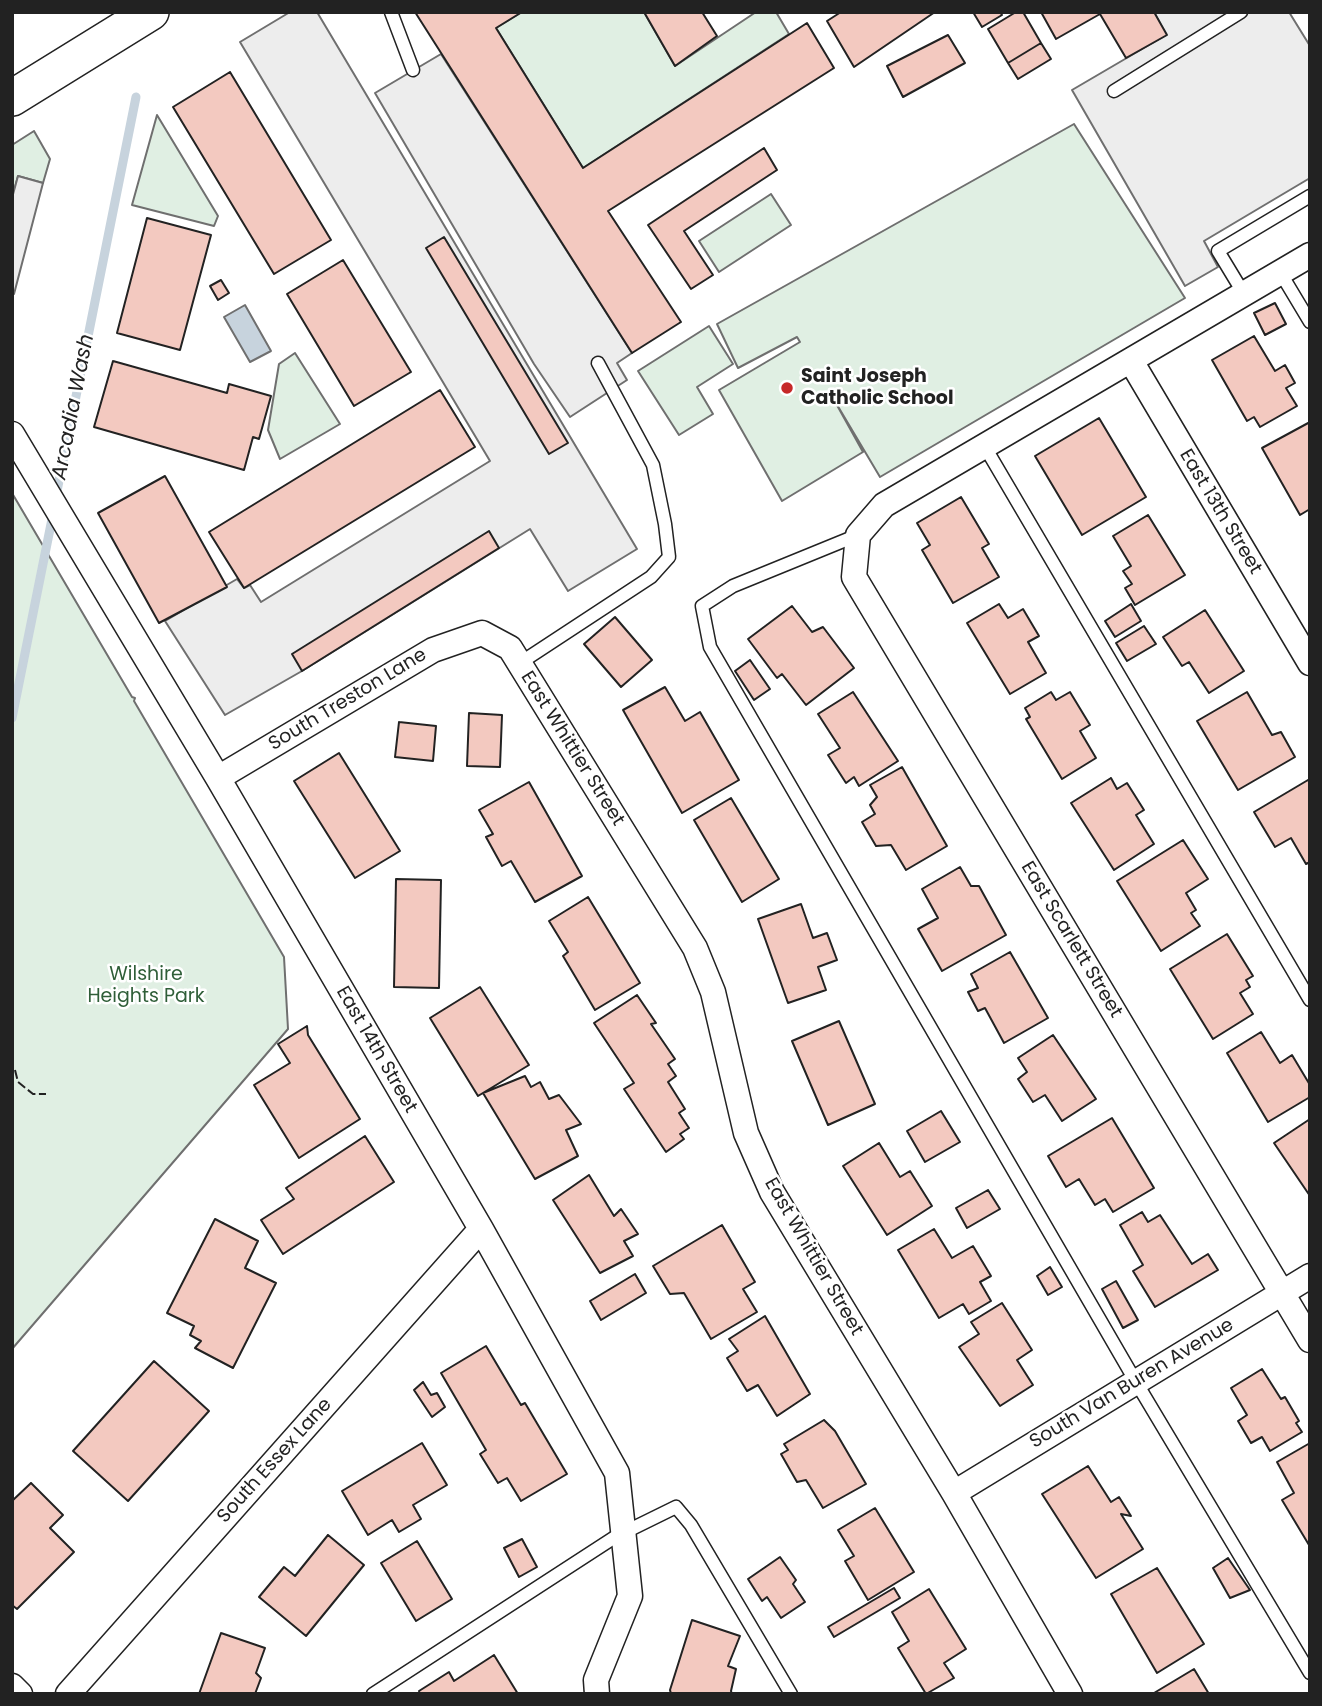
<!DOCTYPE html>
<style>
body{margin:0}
#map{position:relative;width:1322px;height:1706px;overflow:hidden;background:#fff;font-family:Poppins,sans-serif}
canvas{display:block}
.frame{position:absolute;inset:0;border:14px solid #222;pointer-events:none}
</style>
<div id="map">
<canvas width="1322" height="1706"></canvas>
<div class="frame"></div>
</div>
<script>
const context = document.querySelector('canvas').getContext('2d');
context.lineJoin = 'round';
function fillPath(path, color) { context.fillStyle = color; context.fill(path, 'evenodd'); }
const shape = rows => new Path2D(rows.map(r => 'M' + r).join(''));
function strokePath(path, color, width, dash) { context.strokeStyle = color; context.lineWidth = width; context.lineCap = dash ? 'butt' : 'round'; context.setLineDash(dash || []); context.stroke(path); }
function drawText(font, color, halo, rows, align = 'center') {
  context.font = font + ' Poppins,sans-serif'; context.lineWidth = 5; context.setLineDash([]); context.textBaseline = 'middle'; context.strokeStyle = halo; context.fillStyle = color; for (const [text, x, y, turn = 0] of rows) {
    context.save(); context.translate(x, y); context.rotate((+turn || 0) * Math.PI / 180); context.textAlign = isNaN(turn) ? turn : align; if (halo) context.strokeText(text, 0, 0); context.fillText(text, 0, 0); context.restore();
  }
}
const green = shape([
 [522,12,644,12,675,66,756,12,776,12,789,34,583,168,496,28,522,12],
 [157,115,218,216,214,226,132,205,157,115],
 [1074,124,1185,298,880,477,833,398,863,452,782,501,719,390,800,342,797,337,738,368,717,324,1074,124],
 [34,131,50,159,43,183,18,176,12,198,12,145,34,131],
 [771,194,791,225,719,272,699,241,771,194],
 [709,326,733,364,697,387,713,414,679,435,638,371,709,326],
 [295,353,340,424,280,459,268,430,279,364,295,353],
 [12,493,132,697,135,698,134,701,284,957,288,1029,12,1349,12,493]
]);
const parking = shape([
 [290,12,317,12,637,549,568,591,530,529,302,671,225,715,165,621,237,579,244,588,250,585,261,602,490,461,240,42,290,12],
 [1154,12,1289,12,1310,46,1310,178,1204,241,1218,267,1185,286,1072,90,1166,35,1154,12],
 [441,54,632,353,617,363,627,380,570,417,534,364,375,93,441,54],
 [18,176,43,183,14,294,12,293,12,198,18,176]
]);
const water = shape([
 [245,305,271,351,250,362,224,317,245,305]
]);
const stream = shape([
 [56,496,136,97],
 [12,718,53,514]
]);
const building = shape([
 [415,12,522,12,496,28,583,168,807,23,834,68,608,211,681,322,632,353,415,12],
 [644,12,702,12,717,36,675,66,644,12],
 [841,12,935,12,854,67,827,21,841,12],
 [973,12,1000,12,1002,15,982,27,973,12],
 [1016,12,1023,12,1041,43,1008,63,988,29,1016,12],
 [1041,12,1154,12,1167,35,1126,58,1100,14,1056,39,1041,12],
 [948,35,965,63,903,97,887,66,948,35],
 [1041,43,1051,59,1018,79,1008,63,1041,43],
 [230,72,331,240,274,274,173,107,230,72],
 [764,148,777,170,684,231,713,275,691,289,648,225,764,148],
 [147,218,211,235,180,350,117,333,147,218],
 [444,237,568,443,549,454,426,248,444,237],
 [343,260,411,372,354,406,287,294,343,260],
 [221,280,229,293,218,300,210,286,221,280],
 [1275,303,1286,324,1265,335,1254,313,1275,303],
 [1254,336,1275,371,1285,365,1295,383,1286,388,1297,406,1260,427,1254,417,1247,421,1212,360,1254,336],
 [113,361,227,393,229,384,271,396,259,439,253,437,244,470,94,427,113,361],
 [440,390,475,447,244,588,209,532,440,390],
 [1099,418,1146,497,1082,535,1035,456,1099,418],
 [1310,422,1310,509,1300,515,1262,448,1310,422],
 [165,476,227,587,159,623,98,513,165,476],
 [961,497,989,544,982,548,999,577,953,603,922,550,930,545,917,523,961,497],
 [1148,515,1185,575,1135,605,1125,588,1132,584,1123,571,1131,566,1113,536,1148,515],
 [489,531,499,548,302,671,292,654,489,531],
 [999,604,1008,618,1023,609,1039,636,1028,642,1046,673,1010,694,967,623,999,604],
 [1131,604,1141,621,1115,637,1105,621,1131,604],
 [792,606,812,632,823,627,854,668,806,705,782,674,777,678,748,639,792,606],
 [1205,610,1244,671,1209,693,1189,662,1182,666,1163,637,1205,610],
 [615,617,652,660,621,687,584,644,615,617],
 [1144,626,1156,644,1127,661,1116,643,1144,626],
 [750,660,770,689,754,700,735,671,750,660],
 [665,687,685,721,700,712,739,780,682,813,623,710,665,687],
 [853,692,898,761,859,786,854,777,846,783,828,755,840,748,818,714,853,692],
 [1051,692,1056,700,1070,692,1090,725,1080,731,1096,758,1062,779,1026,719,1030,717,1025,708,1051,692],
 [1247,692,1272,735,1281,732,1295,757,1238,790,1197,721,1247,692],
 [469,713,502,715,500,767,467,766,469,713],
 [399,722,436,726,433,761,395,757,399,722],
 [339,753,400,851,355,878,294,781,339,753],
 [902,767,947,846,906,870,891,845,876,846,862,822,875,814,870,805,877,797,870,785,902,767],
 [1111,778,1117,789,1127,783,1144,810,1136,815,1154,844,1114,870,1071,803,1111,778],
 [1308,780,1310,783,1310,862,1306,864,1291,838,1275,847,1254,812,1308,780],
 [529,782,582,876,535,902,511,861,502,866,486,837,493,834,479,810,529,782],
 [731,798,779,879,742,902,694,820,731,798],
 [1183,840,1208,879,1186,893,1196,910,1191,913,1200,926,1161,951,1117,881,1183,840],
 [960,867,971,886,979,886,1006,935,942,971,918,929,938,918,922,889,960,867],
 [396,879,441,880,439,988,394,987,396,879],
 [588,897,640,983,595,1010,563,956,568,952,549,921,588,897],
 [801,904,813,938,827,933,837,960,818,967,826,990,788,1003,758,919,801,904],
 [1227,934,1253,976,1246,980,1250,987,1240,993,1253,1014,1213,1039,1170,969,1227,934],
 [1010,952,1048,1018,1004,1043,985,1008,978,1011,968,992,978,988,971,974,1010,952],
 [480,987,529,1065,478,1096,430,1018,480,987],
 [637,995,656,1023,651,1024,675,1059,668,1064,676,1076,668,1082,685,1109,679,1113,689,1128,680,1134,684,1139,666,1152,624,1089,634,1083,594,1023,637,995],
 [839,1021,875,1104,828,1125,792,1041,839,1021],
 [307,1026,308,1035,360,1119,299,1158,254,1085,290,1063,278,1044,307,1026],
 [1261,1032,1280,1063,1292,1055,1310,1085,1310,1097,1268,1122,1227,1053,1261,1032],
 [1053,1035,1096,1099,1062,1121,1045,1095,1033,1102,1018,1079,1027,1072,1018,1058,1053,1035],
 [525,1076,531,1087,540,1082,549,1099,559,1095,581,1124,566,1130,578,1156,535,1179,483,1093,525,1076],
 [941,1111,960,1142,925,1162,907,1131,941,1111],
 [1112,1118,1154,1188,1113,1212,1105,1199,1095,1205,1079,1179,1066,1187,1048,1156,1112,1118],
 [1310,1119,1310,1196,1274,1143,1310,1119],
 [365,1136,394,1182,283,1254,261,1220,294,1199,286,1188,365,1136],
 [879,1143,900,1177,910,1171,932,1206,887,1235,843,1166,879,1143],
 [589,1175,614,1216,621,1209,638,1234,624,1241,633,1256,600,1273,553,1200,589,1175],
 [988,1190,1000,1209,967,1228,956,1208,988,1190],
 [1142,1212,1148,1222,1160,1215,1192,1264,1208,1254,1218,1270,1155,1307,1133,1271,1143,1265,1120,1225,1142,1212],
 [215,1219,258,1241,245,1268,276,1283,233,1368,195,1348,201,1341,190,1335,194,1326,167,1313,215,1219],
 [722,1225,755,1282,743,1289,757,1312,711,1339,684,1293,670,1294,653,1266,722,1225],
 [934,1229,952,1258,973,1246,991,1276,980,1282,991,1301,969,1314,963,1304,939,1318,898,1250,934,1229],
 [1050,1267,1062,1287,1048,1295,1037,1276,1050,1267],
 [635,1274,646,1293,601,1320,590,1301,635,1274],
 [1116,1281,1138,1320,1123,1328,1102,1289,1116,1281],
 [1002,1303,1032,1350,1017,1360,1033,1385,1000,1406,959,1347,979,1334,971,1322,1002,1303],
 [765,1316,810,1394,777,1416,758,1385,747,1391,727,1358,738,1351,729,1339,765,1316],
 [486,1346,521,1405,525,1403,567,1474,521,1501,507,1478,498,1483,480,1454,486,1450,441,1373,486,1346],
 [154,1361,209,1411,128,1501,73,1451,154,1361],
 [1262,1369,1281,1399,1285,1397,1299,1421,1296,1423,1302,1432,1270,1451,1262,1437,1251,1443,1238,1421,1247,1415,1231,1388,1262,1369],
 [423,1382,431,1395,437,1393,445,1407,432,1417,414,1390,423,1382],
 [824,1420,835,1431,866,1484,823,1508,806,1480,797,1482,781,1454,788,1450,784,1444,824,1420],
 [422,1443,447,1485,413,1505,421,1519,399,1532,392,1520,368,1535,342,1491,422,1443],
 [1310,1443,1310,1544,1309,1545,1282,1500,1294,1493,1277,1462,1310,1443],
 [1088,1466,1111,1502,1119,1497,1131,1516,1121,1514,1143,1549,1096,1578,1042,1494,1088,1466],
 [31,1483,63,1515,50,1528,74,1552,17,1609,12,1605,12,1501,31,1483],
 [875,1508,914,1572,868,1600,845,1561,854,1556,838,1530,875,1508],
 [328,1535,364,1565,306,1636,259,1597,284,1567,295,1576,328,1535],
 [522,1539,537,1567,519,1577,504,1548,522,1539],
 [417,1541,452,1599,416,1621,381,1563,417,1541],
 [780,1557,796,1580,793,1584,805,1602,781,1618,767,1597,762,1601,748,1579,780,1557],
 [1228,1558,1250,1590,1230,1598,1213,1568,1228,1558],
 [1157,1568,1204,1644,1157,1673,1111,1594,1157,1568],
 [894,1588,900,1598,834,1637,828,1627,894,1588],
 [929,1589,966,1649,944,1663,954,1678,926,1694,898,1648,909,1641,892,1612,929,1589],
 [692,1620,740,1636,728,1666,736,1669,731,1691,732,1694,671,1694,670,1690,692,1620],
 [221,1633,265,1648,256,1673,261,1678,255,1694,199,1694,221,1633],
 [494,1655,518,1694,420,1694,419,1691,449,1672,454,1681,494,1655],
 [1194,1669,1209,1694,1155,1694,1154,1693,1194,1669]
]);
const service = shape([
 [391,12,413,70],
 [1114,91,1241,12],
 [1280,272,1310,322],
 [1244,294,1218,251,1310,196],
 [985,447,1310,1000],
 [858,535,733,586,702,606,710,647,1136,1382,1310,1673],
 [520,663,651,577,669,557,665,524,653,465,598,363],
 [373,1694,615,1537,676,1507,691,1525,791,1694]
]);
const minor = shape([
 [1310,255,884,505,858,535,854,577,1310,1340],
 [1131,361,1310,663],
 [12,434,218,778,481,1229,617,1473,630,1596,596,1680,597,1694],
 [218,778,433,650,482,633,510,648,695,948,713,992,746,1133,772,1192,954,1493,1070,1694],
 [954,1493,1310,1276],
 [12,1686,20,1694],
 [68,1694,481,1229]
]);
const secondary = shape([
 [12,98,151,12]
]);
const fence = shape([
 [15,1070,18,1082,33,1094,46,1094]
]);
const markers = [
 [787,388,7,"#c62828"]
];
const poiNames = [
 ["Saint Joseph",801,377],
 ["Catholic School",801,399]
];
const streetNames = [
 ["East 13th Street",1220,512,59],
 ["South Treston Lane",348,700,-31],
 ["East Whittier Street",572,749,58],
 ["East Scarlett Street",1071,940,59],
 ["East 14th Street",376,1050,60],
 ["East Whittier Street",813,1257,60],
 ["South Van Buren Avenue",1132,1384,-31],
 ["South Essex Lane",275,1461,-48]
];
const parkNames = [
 ["Wilshire",146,975],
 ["Heights Park",146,997]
];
const waterNames = [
 ["Arcadia Wash",74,407,-79]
];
fillPath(green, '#e0efe3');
strokePath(green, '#6f6f6f', 2);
fillPath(parking, '#ededed');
strokePath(parking, '#6f6f6f', 2);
fillPath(water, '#c7d3dd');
strokePath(water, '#6f6f6f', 2);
strokePath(stream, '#c7d3dd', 9);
fillPath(building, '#f3c9c0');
strokePath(building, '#222', 2);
strokePath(service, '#222', 15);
strokePath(minor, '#222', 27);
strokePath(secondary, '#222', 38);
strokePath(service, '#fff', 12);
strokePath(minor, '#fff', 24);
strokePath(secondary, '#fff', 35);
strokePath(fence, '#222', 2, [9, 3.5]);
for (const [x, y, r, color] of markers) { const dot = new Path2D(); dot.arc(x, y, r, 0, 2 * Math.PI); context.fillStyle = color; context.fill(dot); strokePath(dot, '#fff', 2.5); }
drawText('bold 19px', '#222', '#fff', poiNames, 'left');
drawText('19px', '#222', '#fff', streetNames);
drawText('19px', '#2f5e38', '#fff', parkNames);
drawText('italic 21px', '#222', '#fff', waterNames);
</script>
